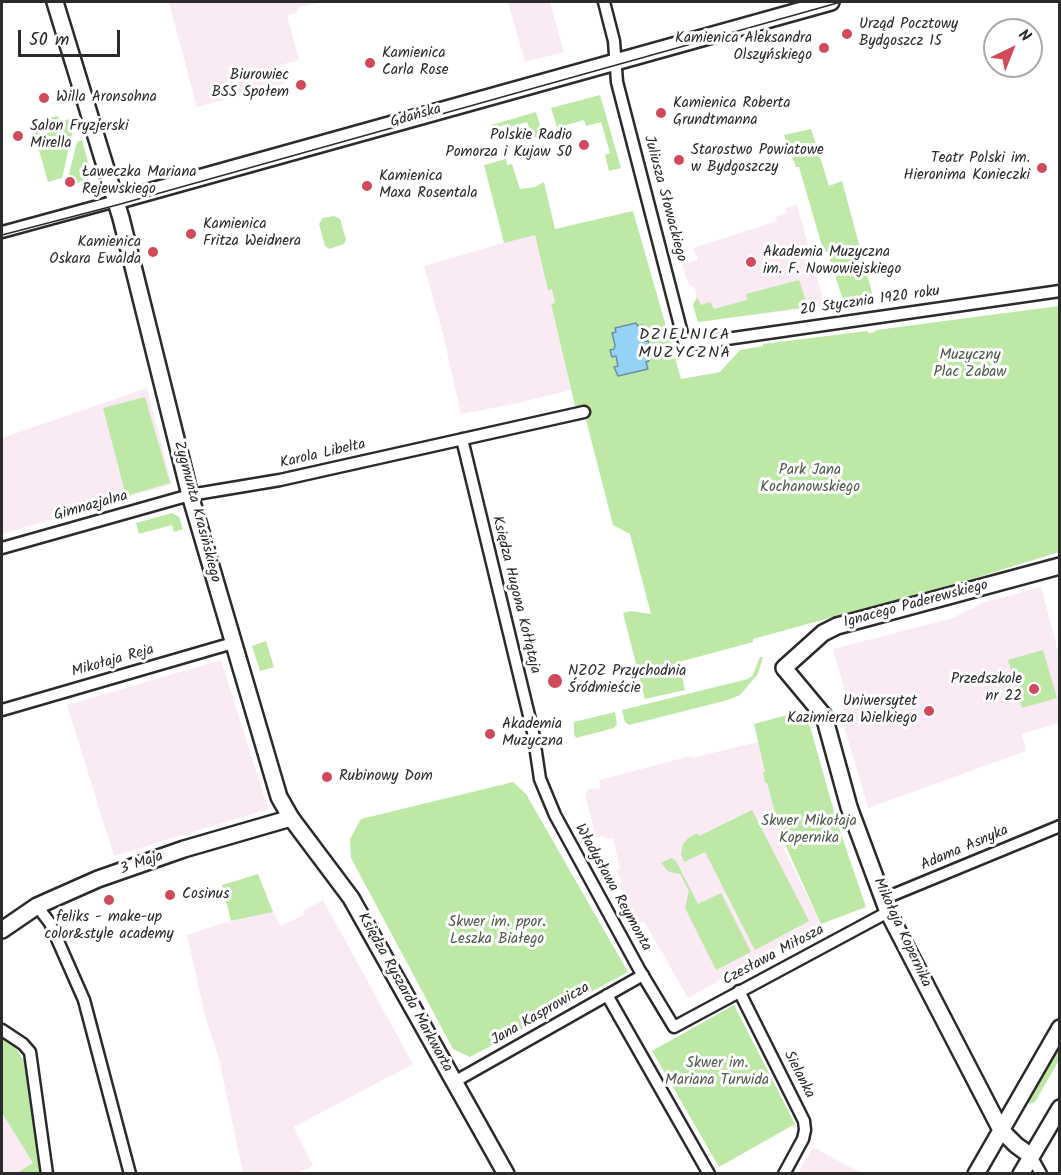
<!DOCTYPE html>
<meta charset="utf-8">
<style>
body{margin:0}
#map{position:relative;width:1061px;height:1175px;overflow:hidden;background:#fff;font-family:Kalam,sans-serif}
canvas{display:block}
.frame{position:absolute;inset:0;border:3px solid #2b2b2b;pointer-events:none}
.north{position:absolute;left:983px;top:18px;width:60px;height:60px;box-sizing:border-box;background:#fff;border:2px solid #aaa;border-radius:50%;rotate:43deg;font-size:16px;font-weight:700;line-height:24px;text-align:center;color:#2b2b2b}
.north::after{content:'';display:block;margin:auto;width:21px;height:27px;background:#d1495b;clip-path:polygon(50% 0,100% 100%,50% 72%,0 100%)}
.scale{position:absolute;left:18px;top:30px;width:102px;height:27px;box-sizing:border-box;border:3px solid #2b2b2b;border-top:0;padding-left:8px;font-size:18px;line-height:21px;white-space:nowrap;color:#2b2b2b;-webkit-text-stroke:4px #fff;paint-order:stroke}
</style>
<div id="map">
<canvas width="1061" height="1175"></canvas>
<div class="frame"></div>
<div class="north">N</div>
<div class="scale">50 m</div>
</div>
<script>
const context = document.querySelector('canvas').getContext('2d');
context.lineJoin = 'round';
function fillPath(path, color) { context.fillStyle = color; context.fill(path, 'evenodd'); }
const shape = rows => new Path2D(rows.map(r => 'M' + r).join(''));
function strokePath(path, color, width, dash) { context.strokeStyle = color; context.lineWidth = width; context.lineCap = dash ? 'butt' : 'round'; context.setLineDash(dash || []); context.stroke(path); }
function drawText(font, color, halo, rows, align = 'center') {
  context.font = font + ' Kalam,sans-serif'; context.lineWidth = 6; context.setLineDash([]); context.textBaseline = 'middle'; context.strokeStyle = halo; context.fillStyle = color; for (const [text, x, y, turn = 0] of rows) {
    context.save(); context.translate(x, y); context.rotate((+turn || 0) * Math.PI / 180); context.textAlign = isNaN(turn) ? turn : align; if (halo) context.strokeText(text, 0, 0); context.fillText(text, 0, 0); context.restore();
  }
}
const built = shape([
 [169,2,320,2,297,8,298,12,287,16,299,60,280,65,284,84,197,107],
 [508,2,550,2,564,52,525,62],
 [797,205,825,306,698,322,693,305,697,296,694,287,689,285,682,265,698,260,693,248,777,221,776,217,787,213,786,208],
 [535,234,548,289,552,288,555,303,551,304,571,390,509,405,461,414,443,334,424,266],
 [147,388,172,484,2,534,2,438],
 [1041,587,1059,655,1059,723,1022,734,1026,751,868,808,842,719,845,718,842,704,848,702,833,649,953,618,985,602],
 [221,660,268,809,114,856,67,705],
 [758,742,765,772,763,773,765,783,767,782,785,850,821,924,688,998,644,921,640,923,618,885,622,882,616,871,620,868,613,838,605,838,603,836,596,837,585,794,587,790,595,788,601,789,599,780,691,756,692,758],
 [323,900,413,1064,294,1127,313,1166,297,1173,243,1173,219,1059,205,1016,187,935,220,924,273,912,281,926,304,915,303,911],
 [2,1113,33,1163,17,1173,2,1173],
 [813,1147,846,1165,862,1173,798,1173]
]);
const green = shape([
 [600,95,621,168,609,171,605,155,610,153,601,122,586,126,584,120,563,126,564,129,558,130,551,108],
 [536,112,543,135,533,138,527,122,509,127,507,124,493,129,491,125],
 [58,116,60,122,76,117,62,178,48,182,31,122],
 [811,129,829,186,842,181,874,300,844,303,828,254,822,246,799,167,796,167,784,135],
 [82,140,89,165,88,176,85,180,77,183,69,174,77,142],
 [506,159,507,165,512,164,520,189,535,187,544,182,555,229,633,211,681,379,720,372,740,350,763,346,763,344,867,331,869,333,875,332,876,330,1059,306,1059,552,972,579,753,639,753,642,679,662,685,690,645,699,623,613,631,611,651,614,630,534,613,525,584,412,575,406,551,304,555,303,552,289,548,290,535,235,504,243,484,165],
 [334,216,340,219,346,239,344,244,329,249,325,246,319,224,323,218],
 [799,280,808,307,698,322,693,305,697,297,701,305,710,302,714,309,747,300,746,294],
 [145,397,170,483,126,496,103,408],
 [172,513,179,517,183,529,174,532,172,525,139,534,136,523],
 [266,641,274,667,260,671,252,646],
 [1043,650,1057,698,1022,708,1008,660],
 [760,657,763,657,758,674,740,695,728,700,629,725,625,722,622,710,748,679,753,675],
 [615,712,617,724,614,728,576,738,574,734,574,722],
 [794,713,804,715,808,719,837,822,866,907,821,924,782,838,767,783,765,783,763,773,765,772,754,724],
 [513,782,526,794,628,972,470,1057,453,1049,351,858,350,839,361,819],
 [752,810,809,921,755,950,705,852,684,862,681,854,683,844,688,838,697,833,699,836],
 [671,858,675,860,678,865,698,904,721,893,751,952,716,970,685,908,689,891,680,874,669,872,661,863],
 [258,874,273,912,231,921,222,885],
 [734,1005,795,1124,719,1167,652,1051],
 [2,1037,14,1045,24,1061,41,1173,17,1173,33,1163,2,1113],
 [1059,1042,1059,1060,1035,1102,1030,1104,1026,1101]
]);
const water = shape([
 [636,323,638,326,643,325,644,341,648,341,652,356,648,357,649,361,646,362,648,369,618,376,614,367,618,366,616,356,612,357,610,350,614,349,615,345,612,333,616,332,615,328,636,323]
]);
const street = shape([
 [604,2,614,41,617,82,685,345,1060,291],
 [2,232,116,201],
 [462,439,533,732,540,779,555,815,639,969,674,1027,888,912],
 [2,548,190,495,280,480,584,412],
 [2,710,233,643],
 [883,899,1060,826],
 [37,906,50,923,84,1000,130,1174],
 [739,991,804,1121,805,1130,803,1139,784,1174],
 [607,995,709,1174],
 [2,1030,23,1044,30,1052,47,1174],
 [454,1082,643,975],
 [1031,1156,1041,1174]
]);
const secondary = shape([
 [55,2,121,218,190,495,279,797,291,818,351,898,506,1174],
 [116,201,831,2],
 [2,930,37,906,98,879,184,849,291,818],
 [1031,1156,1016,1145,1001,1130,888,912,849,807,824,716,784,668,823,633,837,626,1060,566],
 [976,1174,1060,1028],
 [1021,1174,1060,1108]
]);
const tram = shape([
 [2,235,117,205,841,2]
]);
const markers = [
 [847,34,6,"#d1495b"],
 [824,48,6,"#d1495b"],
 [370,63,6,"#d1495b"],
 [301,85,6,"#d1495b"],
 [44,98,6,"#d1495b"],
 [661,113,6,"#d1495b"],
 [18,136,6,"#d1495b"],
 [584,145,6,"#d1495b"],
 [679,160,6,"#d1495b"],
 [1042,168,6,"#d1495b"],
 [70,182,6,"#d1495b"],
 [367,186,6,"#d1495b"],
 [191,234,6,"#d1495b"],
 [153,252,6,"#d1495b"],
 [751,262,6,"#d1495b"],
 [555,681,8,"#d1495b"],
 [1034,689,6,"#d1495b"],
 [929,711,6,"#d1495b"],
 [490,734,6,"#d1495b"],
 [327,777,6,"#d1495b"],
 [170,895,6,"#d1495b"],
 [109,900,6,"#d1495b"]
];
const poiNames = [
 ["Urząd Pocztowy",859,25],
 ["Bydgoszcz 15",859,42],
 ["Kamienica Aleksandra",812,39,"right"],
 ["Olszyńskiego",812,56,"right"],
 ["Kamienica",382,54],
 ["Carla Rose",382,71],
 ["Biurowiec",289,76,"right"],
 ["BSS Społem",289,93,"right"],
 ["Willa Aronsohna",56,98],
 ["Kamienica Roberta",673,104],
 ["Grundtmanna",673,121],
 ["Salon Fryzjerski",30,127],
 ["Mirella",30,144],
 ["Polskie Radio",572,136,"right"],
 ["Pomorza i Kujaw 50",572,153,"right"],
 ["Starostwo Powiatowe",691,151],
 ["w Bydgoszczy",691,168],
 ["Teatr Polski im.",1030,159,"right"],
 ["Hieronima Konieczki",1030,176,"right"],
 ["Ławeczka Mariana",82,173],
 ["Rejewskiego",82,190],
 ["Kamienica",379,177],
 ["Maxa Rosentala",379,194],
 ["Kamienica",203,225],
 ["Fritza Weidnera",203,242],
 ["Kamienica",141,243,"right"],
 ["Oskara Ewalda",141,260,"right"],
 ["Akademia Muzyczna",763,253],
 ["im. F. Nowowiejskiego",763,270],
 ["NZOZ Przychodnia",568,672],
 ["Śródmieście",568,689],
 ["Przedszkole",1022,680,"right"],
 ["nr 22",1022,697,"right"],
 ["Uniwersytet",917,702,"right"],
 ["Kazimierza Wielkiego",917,719,"right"],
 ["Akademia",502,725],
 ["Muzyczna",502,742],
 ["Rubinowy Dom",339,777],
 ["Cosinus",182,895],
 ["feliks - make-up",109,918,"center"],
 ["color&style academy",109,935,"center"]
];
const streetNames = [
 ["Gdańska",416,117,-16],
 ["Juliusza Słowackiego",664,199,75],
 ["20 Stycznia 1920 roku",870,302,-8],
 ["Karola Libelta",323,455,-13],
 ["Gimnazjalna",91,507,-16],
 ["Zygmunta Krasińskiego",196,512,75],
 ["Księdza Hugona Kołłątaja",515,595,76],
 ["Ignacego Paderewskiego",916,605,-15],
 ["Mikołaja Reja",113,662,-16],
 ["Adama Asnyka",965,849,-23],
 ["3 Maja",142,864,-19],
 ["Władysława Reymonta",612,888,61],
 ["Mikołaja Kopernika",901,933,65],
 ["Czesława Miłosza",774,956,-28],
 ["Księdza Ryszarda Markwarta",404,993,61],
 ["Jana Kasprowicza",541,1015,-30],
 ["Sielanka",798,1075,63]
];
const parkNames = [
 ["Muzyczny",970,356],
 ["Plac Zabaw",970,373],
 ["Park Jana",810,471],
 ["Kochanowskiego",810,488],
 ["Skwer Mikołaja",809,822],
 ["Kopernika",809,839],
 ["Skwer im. ppor.",497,923],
 ["Leszka Białego",497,940],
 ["Skwer im.",717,1064],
 ["Mariana Turwida",717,1081]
];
const neighbourhoodNames = [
 ["DZIELNICA",685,336],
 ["MUZYCZNA",685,354]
];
fillPath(built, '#f9eaf3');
fillPath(green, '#bee8a5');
fillPath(water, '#94d3f5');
strokePath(water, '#6a90a4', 1.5);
strokePath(street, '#2b2b2b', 15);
strokePath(secondary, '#2b2b2b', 20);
strokePath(street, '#fff', 10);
strokePath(secondary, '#fff', 15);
strokePath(tram, '#2b2b2b', 1.5);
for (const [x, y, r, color] of markers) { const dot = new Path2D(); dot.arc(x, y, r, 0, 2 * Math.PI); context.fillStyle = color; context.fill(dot); strokePath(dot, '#fff', 2); }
drawText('15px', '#2b2b2b', '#fff', poiNames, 'left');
drawText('15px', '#2b2b2b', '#fff', streetNames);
drawText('15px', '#505a4a', '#fff', parkNames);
context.letterSpacing = '1.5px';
drawText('16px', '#2b2b2b', '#fff', neighbourhoodNames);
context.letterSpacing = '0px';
</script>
